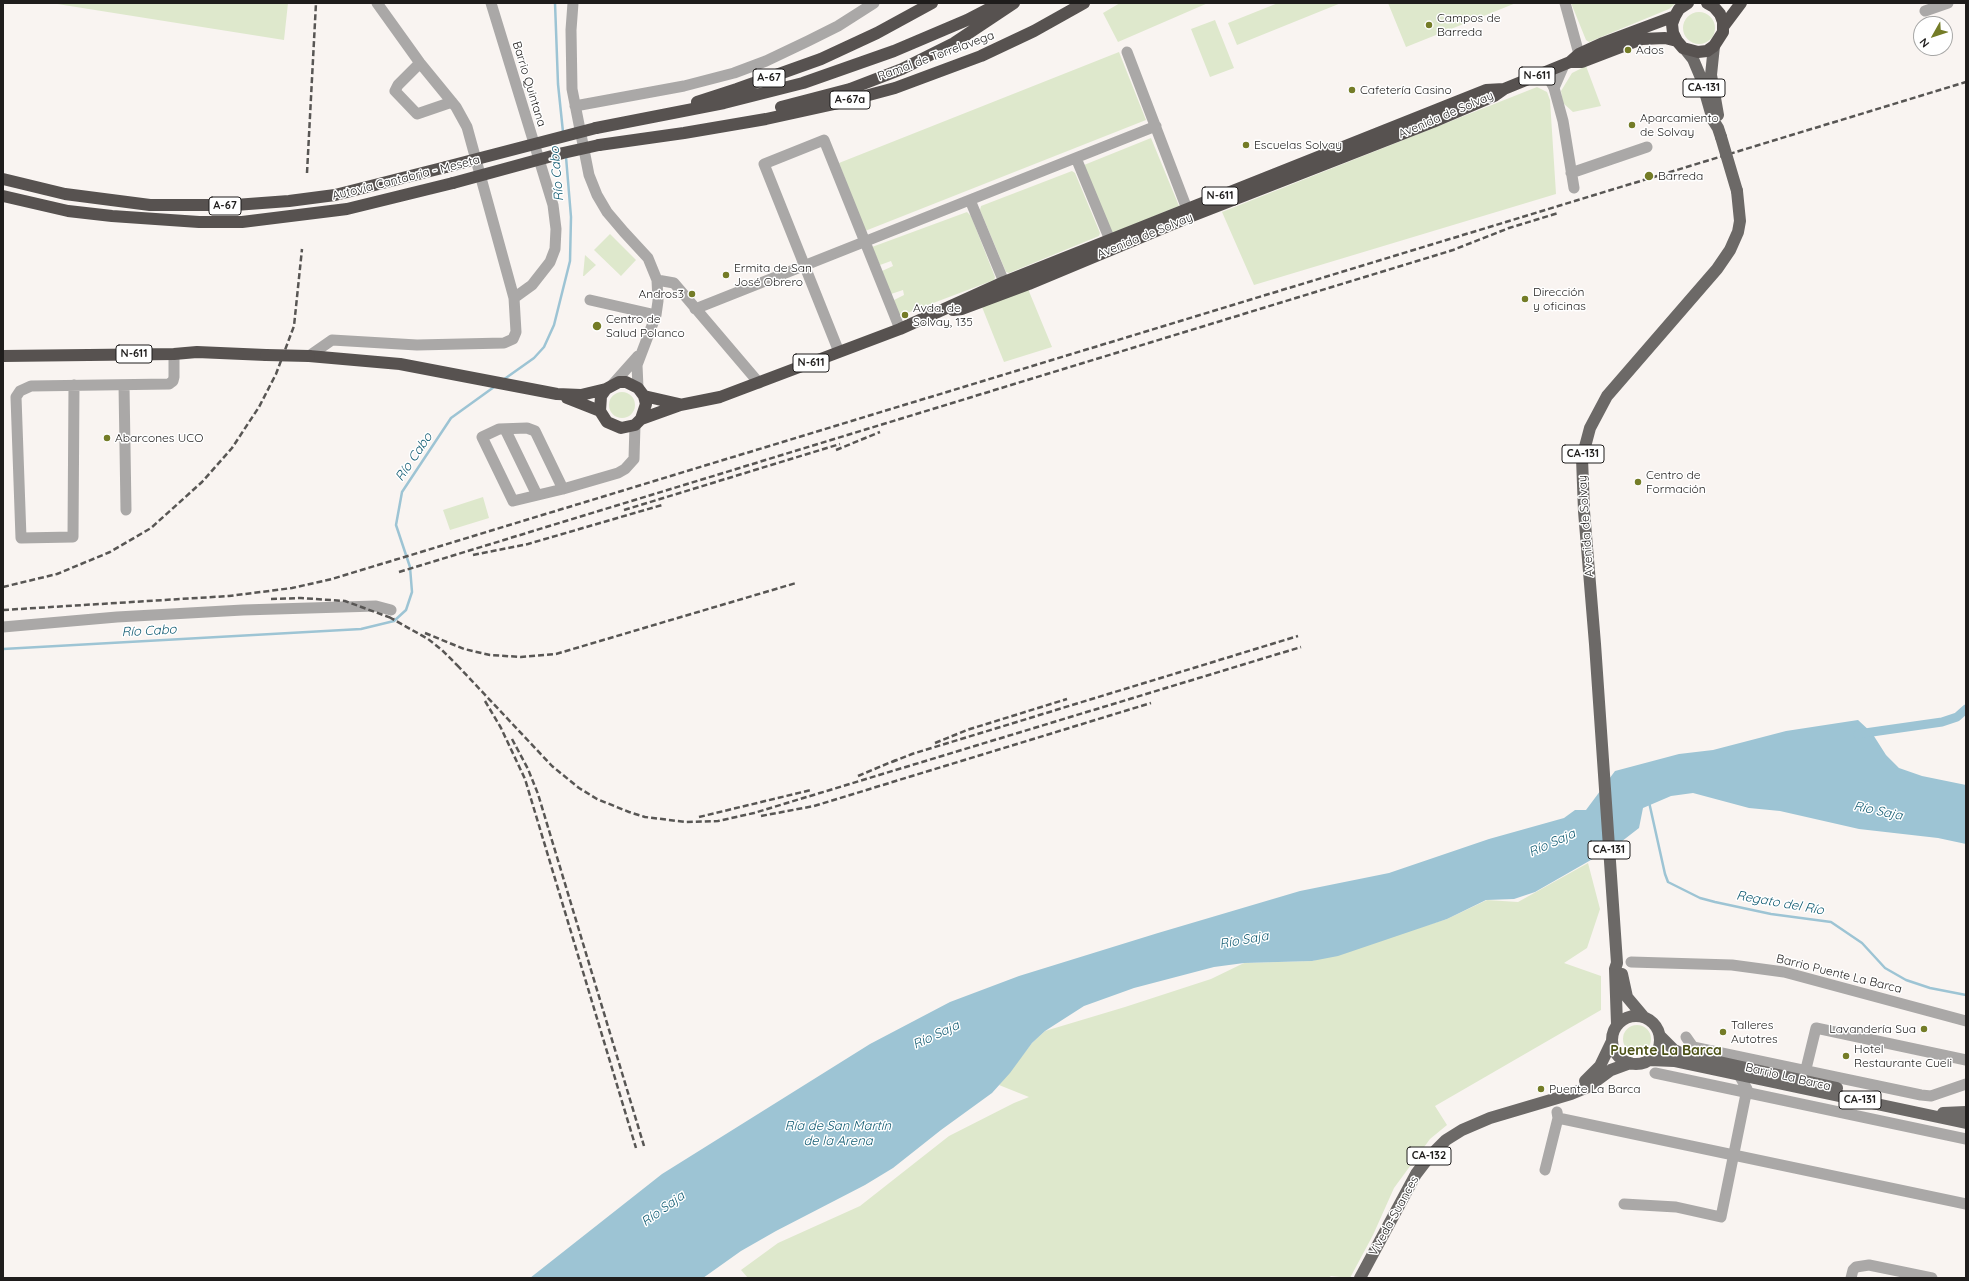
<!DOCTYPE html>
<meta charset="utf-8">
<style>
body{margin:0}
#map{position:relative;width:1969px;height:1281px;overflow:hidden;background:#f9f4f1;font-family:Quicksand,sans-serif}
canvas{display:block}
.frame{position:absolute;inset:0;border:4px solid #1f1d1c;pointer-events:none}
.north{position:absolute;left:1913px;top:16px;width:40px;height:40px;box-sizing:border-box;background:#fff;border:1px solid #a5a5a4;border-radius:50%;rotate:231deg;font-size:11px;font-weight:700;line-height:16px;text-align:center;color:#1f1d1c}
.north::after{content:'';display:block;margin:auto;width:14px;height:18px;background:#747c27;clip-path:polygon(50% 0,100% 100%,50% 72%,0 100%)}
</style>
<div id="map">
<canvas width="1969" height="1281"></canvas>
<div class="frame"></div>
<div class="north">N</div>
</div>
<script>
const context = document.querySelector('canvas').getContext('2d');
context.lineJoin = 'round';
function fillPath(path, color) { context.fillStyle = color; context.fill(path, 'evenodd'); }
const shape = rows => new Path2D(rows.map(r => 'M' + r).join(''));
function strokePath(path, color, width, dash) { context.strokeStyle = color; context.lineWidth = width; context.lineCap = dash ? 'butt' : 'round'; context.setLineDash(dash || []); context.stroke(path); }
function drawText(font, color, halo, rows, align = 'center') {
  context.font = font + ' Quicksand,sans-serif'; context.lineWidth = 3; context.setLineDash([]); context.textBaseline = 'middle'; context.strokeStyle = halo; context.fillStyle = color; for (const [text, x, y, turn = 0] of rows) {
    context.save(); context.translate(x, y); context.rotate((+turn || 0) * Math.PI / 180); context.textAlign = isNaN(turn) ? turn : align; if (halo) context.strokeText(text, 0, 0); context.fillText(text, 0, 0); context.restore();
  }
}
const green = shape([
 [51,3,288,3,284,40],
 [1120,3,1208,3,1118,42,1103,13],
 [1278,3,1341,3,1237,45,1228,23],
 [1388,3,1516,3,1406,47],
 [1571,3,1676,3,1669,9,1589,42,1586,40],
 '1683 28a16 16 0 1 1 32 0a16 16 0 1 1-32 0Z',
 [1215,20,1234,68,1210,77,1191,29],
 [1119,52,1146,120,865,231,839,163],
 [1586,66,1601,106,1573,112,1563,103,1561,91,1572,73],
 [1537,87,1547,92,1550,100,1556,194,1254,285,1222,212],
 [1151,138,1179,206,1112,233,1084,165],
 [1072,171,1075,173,1100,233,1099,236,1009,273,1006,272,980,210,981,206],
 [967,212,971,216,995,277,994,280,899,316,894,300,904,295,903,290,891,294,882,271,893,266,891,261,880,265,872,247],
 [610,234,636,260,621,276,594,250],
 [585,255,596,265,584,276,583,276],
 [1028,289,1052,347,1004,362,982,307],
 '609 405a13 13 0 1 1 26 0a13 13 0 1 1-26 0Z',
 [483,497,489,518,450,530,443,510],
 [1588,863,1600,909,1587,948,1564,963,1601,976,1601,1010,1435,1106,1447,1125,1430,1139,1394,1188,1373,1235,1350,1278,1331,1276,1328,1278,748,1278,741,1270,778,1243,860,1206,949,1136,1014,1103,1029,1097,999,1085,1032,1043,1045,1031,1125,1007,1211,979,1244,963,1312,961,1447,919,1487,900,1518,902],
 '1623 1039a14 14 0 1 1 28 0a14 14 0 1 1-28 0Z'
]);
const water = shape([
 [1858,720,1872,733,1886,755,1899,768,1922,776,1966,785,1966,844,1938,838,1859,829,1780,811,1749,808,1693,793,1671,796,1643,808,1639,828,1617,845,1535,892,1514,899,1486,900,1447,919,1338,956,1312,961,1244,963,1214,967,1134,988,1084,1006,1045,1031,1032,1043,1010,1073,992,1093,941,1130,893,1168,865,1185,776,1231,741,1251,703,1278,530,1278,662,1174,870,1044,950,1002,1019,976,1158,933,1300,891,1389,873,1489,839,1564,818,1575,810,1586,810,1615,771,1679,754,1713,750,1786,731]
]);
const stream = shape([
 [555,3,558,84,563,132],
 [503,380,534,358,544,347,554,325,570,261,571,217,566,157],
 [3,649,361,629,394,621,406,610,412,592,410,567,396,525,402,492,451,418,494,387],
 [1649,802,1665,874,1668,882,1700,898,1715,902,1771,914,1831,922,1862,943,1885,968,1906,980,1930,988,1966,995]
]);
const canal = shape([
 [1858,734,1942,722,1957,717,1966,709]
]);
const minor = shape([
 [491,3,553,205,556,229,555,249,550,262,532,285,514,298],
 [573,3,571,30,572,89,589,175,597,195,607,212,624,232,648,258,657,280,658,301,656,315,637,365,638,388],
 [1565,3,1579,54],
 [1925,11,1948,3],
 [1127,52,1187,209],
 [420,63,398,85,395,91,417,114,452,102],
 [1546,73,1554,88,1563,121,1574,188],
 [1554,88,1564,65],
 [575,106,684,86,734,73,766,61,808,41,838,26,874,3],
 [1076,158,1110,240],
 [1571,173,1647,147],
 [970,200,1004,282],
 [657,280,674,283,759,383],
 [590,300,656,315],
 [695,309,1156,126],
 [839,352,764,164,824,140,900,329],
 [309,356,332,340,417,345,504,343,513,339,516,332,514,298,467,127,456,107,420,63,377,3],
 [613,384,638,356],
 [74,385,73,537,21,538,16,397,20,391,31,386,169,384,173,381,174,377,174,354],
 [124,385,126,510],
 [505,429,537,495],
 [563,489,535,431,527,428,499,429,482,437,513,501,563,489,618,473,625,469,634,459,635,425],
 [3,627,117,617,243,610,376,606,391,610],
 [1631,962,1732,965,1784,972,1966,1021],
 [1686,1037,1693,1047,1921,1095,1931,1096,1966,1084],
 [1655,1073,1966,1139],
 [1804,1077,1816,1028,1966,1060],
 [1558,1118,1966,1204],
 [1545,1170,1558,1118,1557,1112],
 [1624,1204,1676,1207,1721,1217,1747,1089,1739,1075],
 [1851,1278,1853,1270,1856,1267,1869,1265,1932,1278]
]);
const major = shape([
 [1714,46,1711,75,1718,115],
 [1685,49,1693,59,1701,78,1713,120,1718,128,1721,137],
 [1622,974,1627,997,1643,1016],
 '1612 1040a24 24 0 1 1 48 0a24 24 0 1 1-48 0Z',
 [1617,1024,1615,969,1617,963,1595,644,1584,511,1582,458,1590,428,1607,396,1717,269,1730,250,1738,232,1740,221,1737,191],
 [1660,1036,1674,1050,1683,1054,1837,1088],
 [1650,1060,1674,1061,1966,1123],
 [1585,1081,1600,1066,1612,1041],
 [1943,1113,1966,1112],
 [1360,1278,1416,1174,1429,1157,1446,1140,1462,1130,1490,1118,1571,1094,1588,1087,1611,1070,1630,1063]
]);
const highway = shape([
 [1688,3,1679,9,1675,16,1672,24,1673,33,1677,41,1683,48,1698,52,1707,51,1714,46,1723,32,1723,22,1720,14,1714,7,1707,3],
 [1723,27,1741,3],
 [1570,62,1579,54,1603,43,1675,16],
 [697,102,737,89,821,59,877,33,932,3],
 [781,107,850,89,902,69,954,43,1014,3],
 [596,128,724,103,803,83,894,51,967,20,1000,3],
 [599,145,684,133,766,119,839,103,895,88,981,56,1034,31,1084,3],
 [3,179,65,194,150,205,235,205,289,201,335,195,446,167],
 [3,196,68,211,112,216,199,222,242,222,347,209,453,183],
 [953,310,962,309,1029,284,1192,216,1433,122,1494,96,1504,89,1570,62,1582,62,1642,39,1665,38,1677,41],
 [3,356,174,354,197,352,266,355],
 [309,356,400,364,557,394,581,395,606,389],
 [644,396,679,404],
 [567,398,600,411],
 [641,419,646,404,644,396,638,388,626,382,619,382,606,389,601,396,600,411,607,422,621,428,635,425,641,419,680,405,720,397,900,329,1004,282,1486,90,1504,89]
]);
const rail = shape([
 [307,173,316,3],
 [836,450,880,432],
 [624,510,840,444],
 [473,555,528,544,662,505],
 [399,572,1453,250,1509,228,1558,213],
 [3,587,57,574,110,552,151,528,202,482,232,448,259,407,276,374,294,326,302,249],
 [271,599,301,598,345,601,394,619],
 [3,610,229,596,292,588,332,579,1966,82],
 [389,617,428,639,442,650,461,669],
 [425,633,464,649,490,655,521,657,556,654,796,583],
 [457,665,552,766,579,788,597,799,629,812,645,817,686,822,718,821,754,813,1301,647],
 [485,701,501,728,525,779,636,1148],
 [512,739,528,769,538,794,644,1146],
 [935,743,967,730,1067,699],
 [892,762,912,754,1298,636],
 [858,776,896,760],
 [761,816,814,806,1151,703],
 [699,817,811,790]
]);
const majorBridge = shape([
 [1721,137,1737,191]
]);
const highwayBridge = shape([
 [446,167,596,128],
 [453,183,563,153,599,145],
 [266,355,309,356]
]);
const markers = [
 [1429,25,4,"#747c27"],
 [1628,50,4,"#747c27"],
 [1352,90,4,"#747c27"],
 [1632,125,4,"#747c27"],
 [1246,145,4,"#747c27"],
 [1649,176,5,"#747c27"],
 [726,275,4,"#747c27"],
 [692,294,4,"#747c27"],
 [1525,299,4,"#747c27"],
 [905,315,4,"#747c27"],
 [597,326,5,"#747c27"],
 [107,438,4,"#747c27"],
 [1638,482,4,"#747c27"],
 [1924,1029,4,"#747c27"],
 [1723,1032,4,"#747c27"],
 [1846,1056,4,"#747c27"],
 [1541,1089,4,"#747c27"]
];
const shields = [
 [1537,76,36],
 [769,78,32],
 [1704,88,42],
 [850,100,40],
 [1220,196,36],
 [225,206,32],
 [134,354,36],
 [811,363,36],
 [1583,454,42],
 [1609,850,42],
 [1860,1100,42],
 [1429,1156,44]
];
const shieldNames = [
 ["N-611",1537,76],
 ["A-67",769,78],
 ["CA-131",1704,88],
 ["A-67a",850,100],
 ["N-611",1220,196],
 ["A-67",225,206],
 ["N-611",134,354],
 ["N-611",811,363],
 ["CA-131",1583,454],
 ["CA-131",1609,850],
 ["CA-131",1860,1100],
 ["CA-132",1429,1156]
];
const poiNames = [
 ["Campos de",1437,18],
 ["Barreda",1437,32],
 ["Ados",1636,50],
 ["Cafetería Casino",1360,90],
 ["Aparcamiento",1640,118],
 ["de Solvay",1640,132],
 ["Escuelas Solvay",1254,145],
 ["Barreda",1658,176],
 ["Ermita de San",734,268],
 ["José Obrero",734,282],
 ["Dirección",1533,292],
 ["y oficinas",1533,306],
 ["Andros3",684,294,"right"],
 ["Avda. de",913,308],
 ["Solvay, 135",913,322],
 ["Centro de",606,319],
 ["Salud Polanco",606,333],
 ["Abarcones UCO",115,438],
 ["Centro de",1646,475],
 ["Formación",1646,489],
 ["Talleres",1731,1025],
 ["Autotres",1731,1039],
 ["Lavandería Sua",1916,1029,"right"],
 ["Hotel",1854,1049],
 ["Restaurante Cueli",1854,1063],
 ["Puente La Barca",1549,1089]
];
const streetNames = [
 ["Ramal de Torrelavega",936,56,-20],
 ["Barrio Quintana",529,84,73],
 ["Avenida de Solvay",1446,115,-23],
 ["Autovía Cantabria - Meseta",406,178,-14],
 ["Avenida de Solvay",1145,236,-22],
 ["Avenida de Solvay",1586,526,-94],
 ["Barrio Puente La Barca",1839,974,14],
 ["Barrio La Barca",1788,1077,13],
 ["Viveda-Suances",1394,1216,-61]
];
const waterNames = [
 ["Río Cabo",557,174,-95],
 ["Río Cabo",414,457,-56],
 ["Río Cabo",149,631,-3],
 ["Río Saja",1878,811,12],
 ["Río Saja",1552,843,-24],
 ["Regato del Río",1780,903,10],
 ["Río Saja",1244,940,-10],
 ["Río Saja",936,1035,-25],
 ["Ría de San Martín",838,1126],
 ["de la Arena",838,1141],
 ["Río Saja",663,1209,-36]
];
const quarterNames = [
 ["Puente La Barca",1666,1051]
];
fillPath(green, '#dee8cc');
fillPath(water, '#9dc4d4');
strokePath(stream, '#9dc4d4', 2.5);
strokePath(canal, '#9dc4d4', 9);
strokePath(minor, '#aaa8a7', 11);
strokePath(major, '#6c6967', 12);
strokePath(highway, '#575250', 12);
strokePath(rail, '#585654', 2.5, [6, 3]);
strokePath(majorBridge, '#6c6967', 12);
strokePath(highwayBridge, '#575250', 12);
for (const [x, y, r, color] of markers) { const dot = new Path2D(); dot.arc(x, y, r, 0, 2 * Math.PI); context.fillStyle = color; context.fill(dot); strokePath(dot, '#fff', 1.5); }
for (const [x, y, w] of shields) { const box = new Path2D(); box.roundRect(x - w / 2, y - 9, w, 18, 3); context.fillStyle = '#fff'; context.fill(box); strokePath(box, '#1f1d1c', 1); }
drawText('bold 11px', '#1f1d1c', null, shieldNames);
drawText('12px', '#1f1d1c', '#fff', poiNames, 'left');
drawText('12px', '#1f1d1c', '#fff', streetNames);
drawText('italic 13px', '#0f5a71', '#fff', waterNames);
drawText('bold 14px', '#4c5217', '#fff', quarterNames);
</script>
